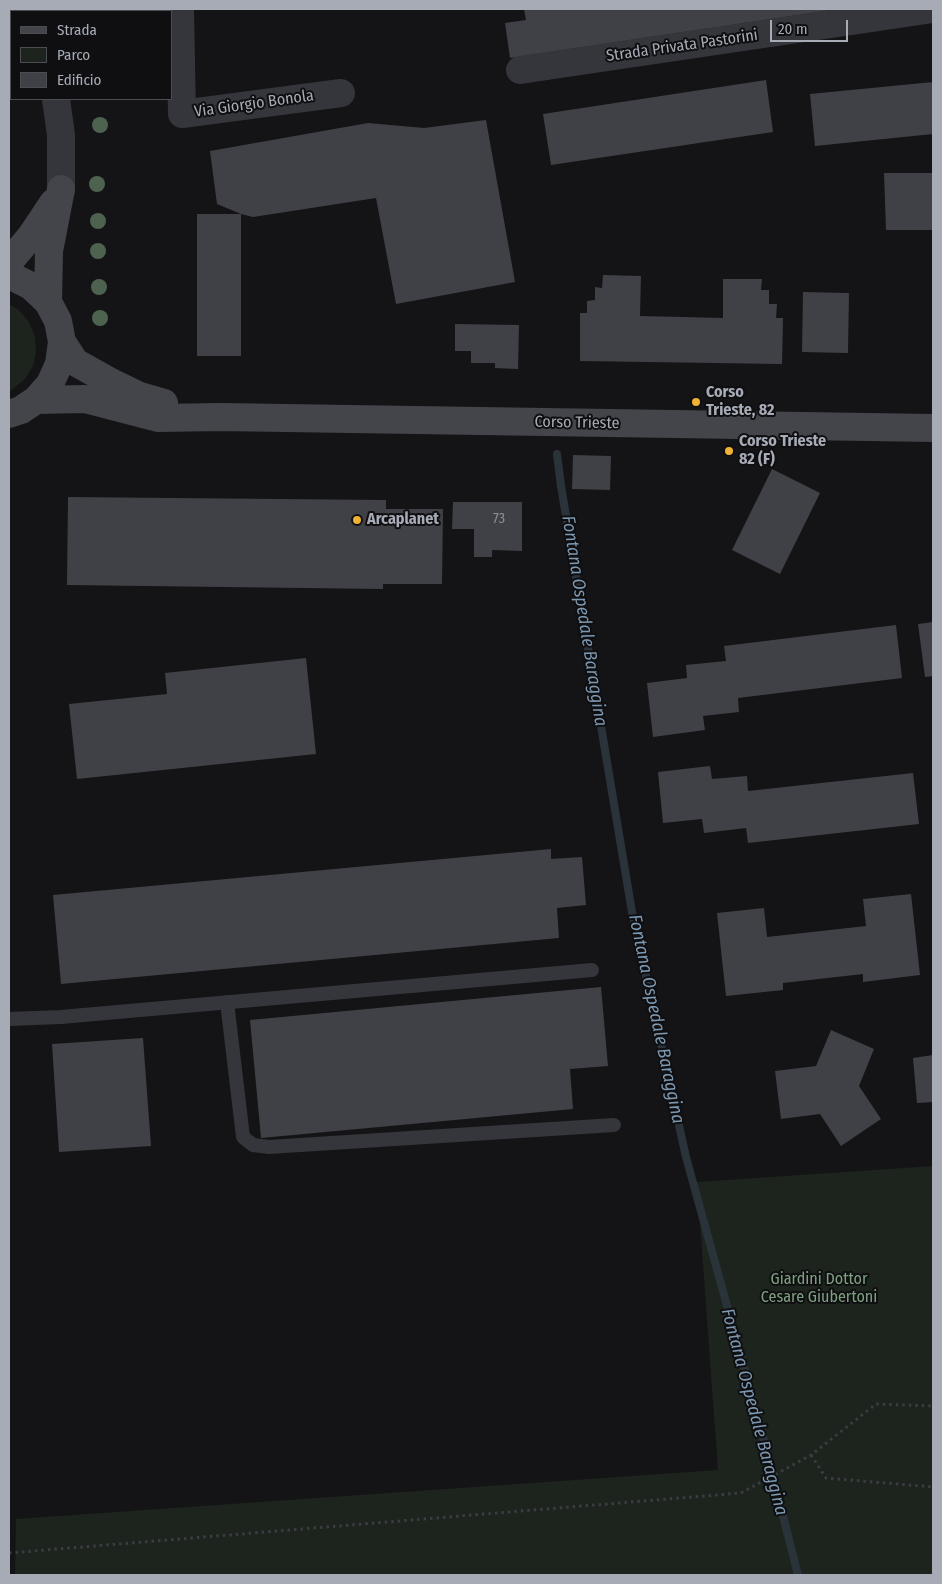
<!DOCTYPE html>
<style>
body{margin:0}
#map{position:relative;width:942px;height:1584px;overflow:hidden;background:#141416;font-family:"Fira Sans Condensed",sans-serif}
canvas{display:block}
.frame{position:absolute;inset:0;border:10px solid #a6abb6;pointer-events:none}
.legend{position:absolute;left:10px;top:10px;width:162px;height:90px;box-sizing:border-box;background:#0f0f11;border:1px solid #4b4d53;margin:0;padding:6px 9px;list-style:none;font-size:15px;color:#a6abb6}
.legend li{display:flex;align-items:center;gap:10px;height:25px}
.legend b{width:25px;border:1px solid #4b4d53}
.scale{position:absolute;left:770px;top:20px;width:78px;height:22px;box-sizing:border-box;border:2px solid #a6abb6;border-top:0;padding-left:6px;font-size:15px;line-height:18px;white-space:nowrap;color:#a6abb6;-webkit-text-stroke:4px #0f0f11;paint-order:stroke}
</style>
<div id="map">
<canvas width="942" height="1584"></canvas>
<div class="frame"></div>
<ul class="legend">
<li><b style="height:6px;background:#43454b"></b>Strada</li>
<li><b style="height:14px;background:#1c241d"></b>Parco</li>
<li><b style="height:14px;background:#404146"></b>Edificio</li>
</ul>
<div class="scale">20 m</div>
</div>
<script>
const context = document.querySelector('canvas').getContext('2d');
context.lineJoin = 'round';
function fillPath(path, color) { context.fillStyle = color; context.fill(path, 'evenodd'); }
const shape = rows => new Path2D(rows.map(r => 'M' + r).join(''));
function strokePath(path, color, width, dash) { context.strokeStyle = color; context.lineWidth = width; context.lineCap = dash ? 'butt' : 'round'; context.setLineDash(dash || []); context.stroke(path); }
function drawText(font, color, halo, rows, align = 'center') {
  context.font = font + ' "Fira Sans Condensed",sans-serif'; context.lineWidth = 4; context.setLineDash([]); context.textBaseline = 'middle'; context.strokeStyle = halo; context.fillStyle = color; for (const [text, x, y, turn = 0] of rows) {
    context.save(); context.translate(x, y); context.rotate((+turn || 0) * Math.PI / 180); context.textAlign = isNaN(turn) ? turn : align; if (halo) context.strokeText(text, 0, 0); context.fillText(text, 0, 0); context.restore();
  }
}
const green = shape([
 [9,304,19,310,29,322,35,336,36,352,33,366,25,379,14,388,9,391],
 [933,1166,933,1575,15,1575,16,1519,718,1470,697,1182]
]);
const stream = shape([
 [557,454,561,486,632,912,686,1157,761,1429,798,1575]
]);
const building = shape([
 [524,9,832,9,832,10,510,58,505,23,526,20],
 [766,80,773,132,551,165,543,114],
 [933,82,933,134,815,146,810,94],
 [486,120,515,282,396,304,376,198,253,217,241,214,241,356,197,356,197,214,241,214,217,204,210,151,368,123,424,128],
 [884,173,933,173,933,230,886,230],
 [603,275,641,276,640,316,723,318,723,279,762,279,761,290,769,290,769,304,777,304,776,318,783,318,782,364,580,361,580,313,587,313,587,301,595,300,595,287,602,288],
 [803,292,849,293,848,353,802,352],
 [455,324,519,325,518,369,495,368,495,363,471,363,471,351,455,351],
 [573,455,611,456,610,490,572,489],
 [772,469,820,493,780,574,732,550],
 [68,497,386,500,386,509,443,509,442,584,383,584,383,589,67,585],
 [453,502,522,502,522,551,492,550,492,557,474,557,474,529,452,529],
 [933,622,933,676,925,677,918,624],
 [896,625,902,678,738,698,739,712,703,716,705,730,653,737,647,683,687,678,686,665,726,661,724,646],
 [306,658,316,754,77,779,69,704,167,694,165,673],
 [710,766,712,779,747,776,748,791,913,773,919,824,748,843,746,828,704,833,702,819,663,823,658,772],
 [551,849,551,859,582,857,586,905,557,908,559,938,61,984,53,895],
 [911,894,920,975,863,982,863,974,783,983,783,990,726,996,717,913,764,908,767,937,866,926,863,899],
 [601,987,608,1066,570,1069,573,1109,261,1138,250,1020],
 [831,1030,874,1049,859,1086,881,1119,841,1146,820,1114,781,1119,775,1071,816,1066],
 [143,1038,151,1146,59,1152,52,1044],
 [933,1055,933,1102,917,1103,913,1058]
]);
const path = shape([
 [811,1455,826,1478,933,1487],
 [9,1553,741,1493,811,1455,876,1404,933,1406]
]);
const service = shape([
 [227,1002,243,1137,253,1145,269,1147,614,1125],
 [9,1019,61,1017,592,970]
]);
const minor = shape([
 [180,9,182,114,341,93],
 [520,70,933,9]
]);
const tertiary = shape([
 [32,9,33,11],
 [99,11,100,9],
 [56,99,61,135,61,189]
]);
const secondary = shape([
 [9,262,31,236,53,203],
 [9,275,31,286,48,302,58,321,62,342,59,364,50,384,36,400,21,410,9,414],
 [48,302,49,251,61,189],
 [62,342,75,362,109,381,140,396,164,403],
 [36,400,85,399,158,418,221,417,933,428]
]);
const trees = [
 [100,125],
 [97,184],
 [98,221],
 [98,251],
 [99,287],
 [100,318]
];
const markers = [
 [696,402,5,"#f0b233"],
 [729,451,5,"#f0b233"],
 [357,520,5,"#f0b233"]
];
const numberNames = [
 ["73",499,519]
];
const streetNames = [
 ["Strada Privata Pastorini",682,46,-8],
 ["Via Giorgio Bonola",254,104,-8],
 ["Corso Trieste",577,423,1]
];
const poiNames = [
 ["Corso",706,393],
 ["Trieste, 82",706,411],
 ["Corso Trieste",739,442],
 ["82 (F)",739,460],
 ["Arcaplanet",367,520]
];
const parkNames = [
 ["Giardini Dottor",819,1280],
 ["Cesare Giubertoni",819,1298]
];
const waterNames = [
 ["Fontana Ospedale Baraggina",584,621,81],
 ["Fontana Ospedale Baraggina",656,1019,78],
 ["Fontana Ospedale Baraggina",754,1412,75]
];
fillPath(green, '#1c241d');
strokePath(stream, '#2b333a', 8);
fillPath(building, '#404146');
strokePath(path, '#3b3d42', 3, [2.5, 4]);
strokePath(service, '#35363b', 14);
strokePath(minor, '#35363b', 28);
strokePath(tertiary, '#35363b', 28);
strokePath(secondary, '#43454b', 28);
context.fillStyle = '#4e6250';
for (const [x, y] of trees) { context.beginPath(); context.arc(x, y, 8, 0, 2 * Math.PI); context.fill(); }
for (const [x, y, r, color] of markers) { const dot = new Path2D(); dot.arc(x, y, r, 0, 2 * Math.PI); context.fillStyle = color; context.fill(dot); strokePath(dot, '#0f0f11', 2); }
drawText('14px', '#8c909a', null, numberNames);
drawText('16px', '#a6abb6', '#0f0f11', streetNames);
drawText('bold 16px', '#a6abb6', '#0f0f11', poiNames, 'left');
drawText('16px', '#7da180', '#0f0f11', parkNames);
drawText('italic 18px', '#7d98b1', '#0f0f11', waterNames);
</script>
